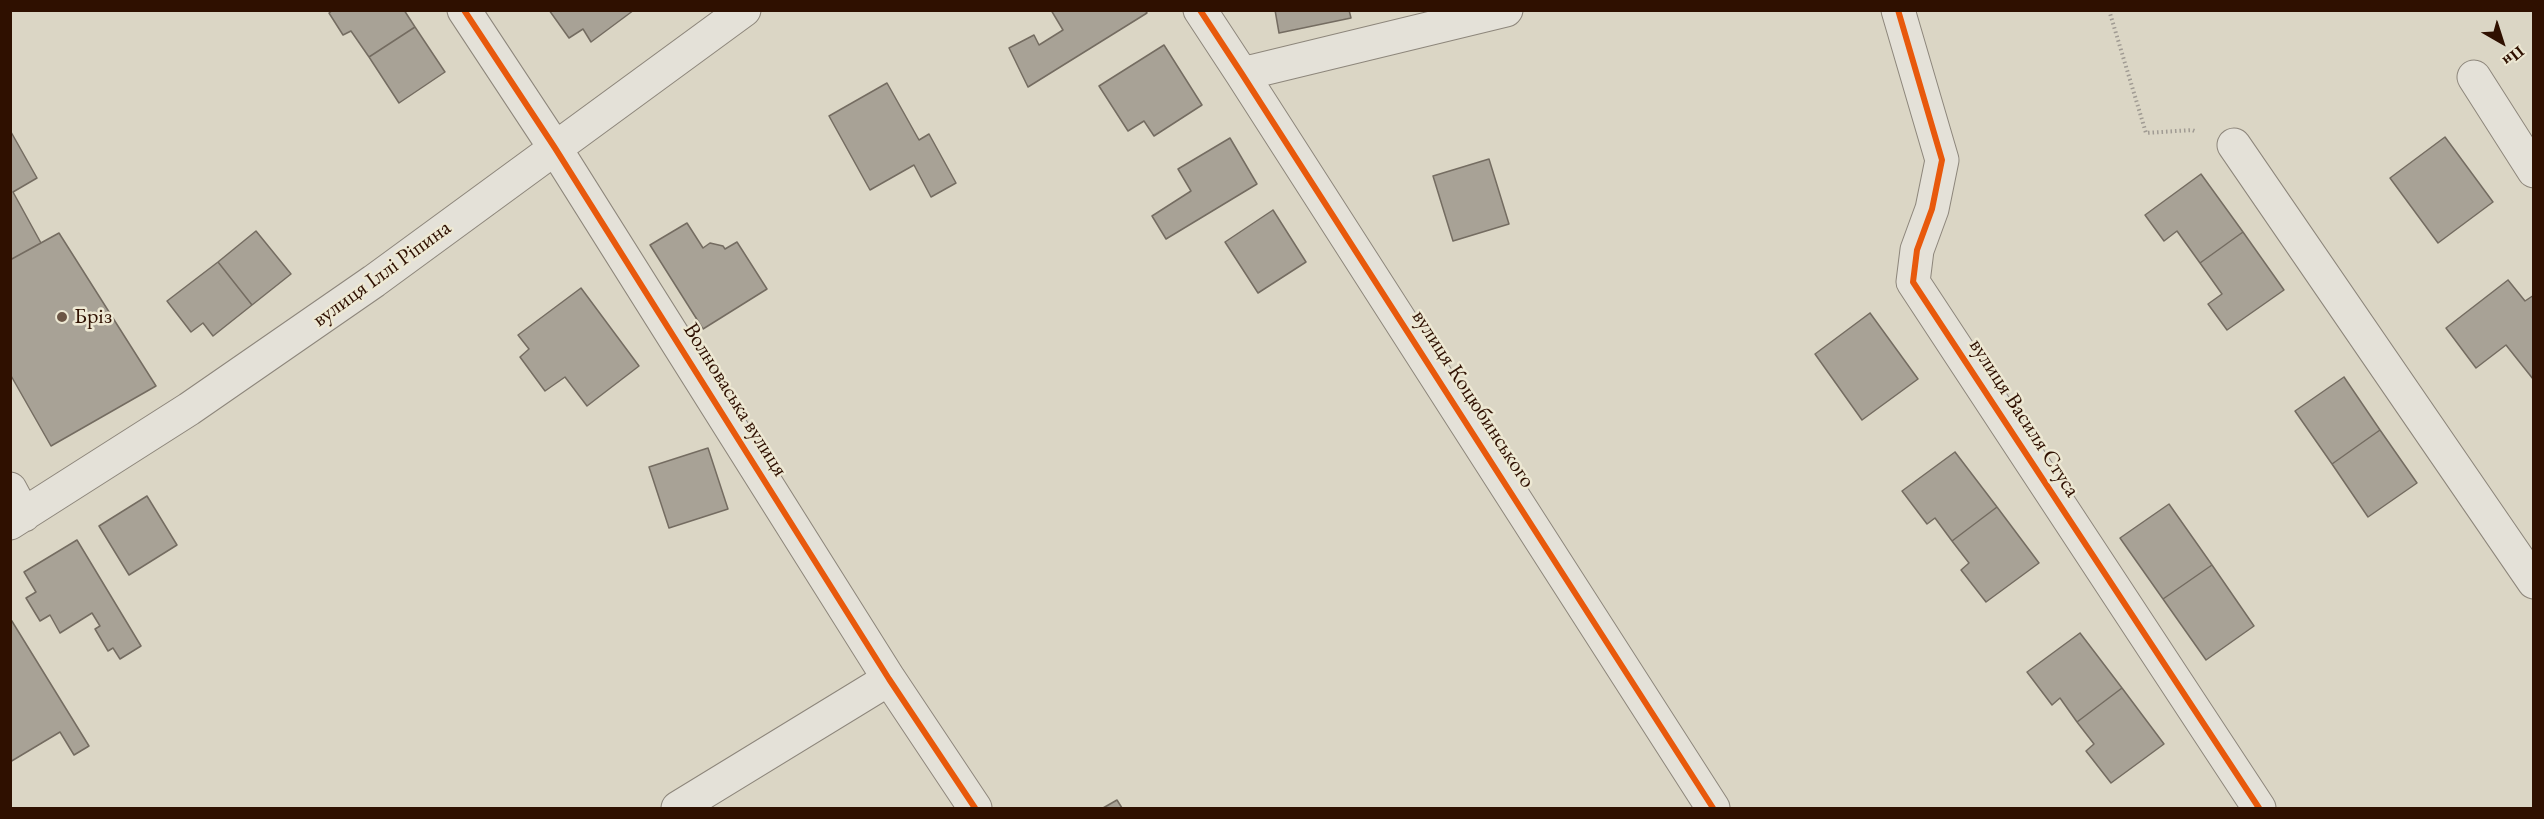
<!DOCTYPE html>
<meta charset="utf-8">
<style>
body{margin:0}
#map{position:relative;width:2544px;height:819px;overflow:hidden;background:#dbd6c5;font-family:"EB Garamond",serif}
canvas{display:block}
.frame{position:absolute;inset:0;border:12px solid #2f1000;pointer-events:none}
.north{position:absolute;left:2472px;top:12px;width:60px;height:60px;-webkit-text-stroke:4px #ede8d3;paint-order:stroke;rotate:141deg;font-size:16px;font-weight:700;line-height:24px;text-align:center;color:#2f1000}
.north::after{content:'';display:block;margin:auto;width:21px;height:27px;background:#2f1000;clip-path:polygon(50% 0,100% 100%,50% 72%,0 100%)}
</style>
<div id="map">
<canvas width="2544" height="819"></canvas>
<div class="frame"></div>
<div class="north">Пн</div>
</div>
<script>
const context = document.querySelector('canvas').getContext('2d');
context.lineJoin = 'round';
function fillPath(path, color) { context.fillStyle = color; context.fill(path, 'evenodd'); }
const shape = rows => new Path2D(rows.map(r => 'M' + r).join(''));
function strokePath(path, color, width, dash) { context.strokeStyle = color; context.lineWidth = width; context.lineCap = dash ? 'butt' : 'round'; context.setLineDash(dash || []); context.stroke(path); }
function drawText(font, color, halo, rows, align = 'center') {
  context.font = font + ' "EB Garamond",serif'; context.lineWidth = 5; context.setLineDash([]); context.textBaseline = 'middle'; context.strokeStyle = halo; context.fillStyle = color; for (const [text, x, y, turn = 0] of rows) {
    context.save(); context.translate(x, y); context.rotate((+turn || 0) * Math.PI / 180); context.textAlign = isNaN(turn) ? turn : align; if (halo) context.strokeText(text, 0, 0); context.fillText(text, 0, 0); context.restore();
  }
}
const building = shape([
 [333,10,404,10,415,27,369,57,351,31,343,35,329,13,333,10],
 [549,10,634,10,591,42,583,29,569,38,549,10],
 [1051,10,1145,10,1147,13,1028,87,1009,48,1034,35,1039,45,1063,30,1051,10],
 [1275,10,1349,10,1351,18,1279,33,1275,10],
 [415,27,445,72,399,103,369,57,415,27],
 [1164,45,1202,105,1154,136,1144,121,1128,131,1099,86,1164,45],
 [887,83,919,140,929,134,956,183,931,197,914,165,870,190,829,116,887,83],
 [11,132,37,178,13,192,41,243,10,260,11,132],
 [2445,137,2493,202,2438,243,2390,178,2445,137],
 [1230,138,1257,184,1166,239,1152,216,1191,191,1178,169,1230,138],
 [1489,159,1509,224,1453,241,1433,176,1489,159],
 [2201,174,2243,232,2200,263,2177,231,2164,241,2145,215,2201,174],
 [1273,210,1306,262,1258,293,1225,242,1273,210],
 [687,223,703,248,710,243,723,246,725,249,737,242,767,289,703,329,650,245,687,223],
 [256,231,291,274,252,305,218,262,256,231],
 [2243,232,2284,290,2227,330,2208,304,2222,294,2200,263,2243,232],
 [59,233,156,386,51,446,10,374,10,260,59,233],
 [218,262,252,305,213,336,203,323,191,332,167,301,218,262],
 [2508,280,2525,301,2534,295,2533,379,2506,345,2476,368,2446,328,2508,280],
 [581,288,639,366,587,406,565,377,545,391,520,357,529,349,518,335,581,288],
 [1870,313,1918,379,1862,420,1815,354,1870,313],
 [2344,377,2380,430,2332,464,2295,411,2344,377],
 [2380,430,2417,483,2368,517,2332,464,2380,430],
 [708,448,728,509,669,528,649,467,708,448],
 [1955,452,1997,507,1952,541,1935,518,1927,524,1902,491,1955,452],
 [147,496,177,545,129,575,99,526,147,496],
 [2169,504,2212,565,2163,599,2120,538,2169,504],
 [1997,507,2039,563,1986,602,1961,570,1969,563,1952,541,1997,507],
 [77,540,141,646,120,659,113,648,108,651,95,629,100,626,92,613,60,633,50,615,40,621,26,598,36,592,24,572,77,540],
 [2212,565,2254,626,2206,660,2163,599,2212,565],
 [10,618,89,746,74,755,60,732,10,762,10,618],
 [2080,633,2122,688,2077,722,2060,698,2052,705,2027,672,2080,633],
 [2122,688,2164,744,2111,783,2086,751,2094,744,2077,722,2122,688],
 [1117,800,1122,808,1103,808,1117,800]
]);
const path = shape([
 [2109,10,2146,133,2192,130,2197,132]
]);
const minor = shape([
 [464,10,555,148,889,679,975,808],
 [1200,10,1242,74,1713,808],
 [1898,10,1942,160,1932,209,1917,250,1913,282,2259,808],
 [1242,74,1506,10],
 [2474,77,2534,171],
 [2234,145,2534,582],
 [10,489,24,515],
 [10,523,189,409,374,281,744,10],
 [678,808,889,679]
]);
const cycleway = shape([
 [464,10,555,148,889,679,975,808],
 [1200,10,1242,74,1713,808],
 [1898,10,1942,160,1932,209,1917,250,1913,282,2259,808]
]);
const markers = [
 [62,317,6,"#6b5545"]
];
const streetNames = [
 ["вулиця Іллі Ріпина",382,274,-36],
 ["вулиця Коцюбинського",1473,399,57],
 ["Волноваська вулиця",735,400,58],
 ["вулиця Василя Стуса",2024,418,57]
];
const poiNames = [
 ["Бріз",74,317]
];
fillPath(building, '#a8a296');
strokePath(building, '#746c61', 1.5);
strokePath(minor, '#8d867b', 35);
strokePath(path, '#a09b93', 4, [1.5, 3]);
strokePath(minor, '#e4e1d8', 33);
strokePath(cycleway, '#e8590c', 6);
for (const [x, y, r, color] of markers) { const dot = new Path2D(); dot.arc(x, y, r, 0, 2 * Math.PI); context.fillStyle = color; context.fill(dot); strokePath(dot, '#ede8d3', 2); }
drawText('22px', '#2f1000', '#ede8d3', streetNames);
drawText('22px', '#2f1000', '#ede8d3', poiNames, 'left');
</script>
